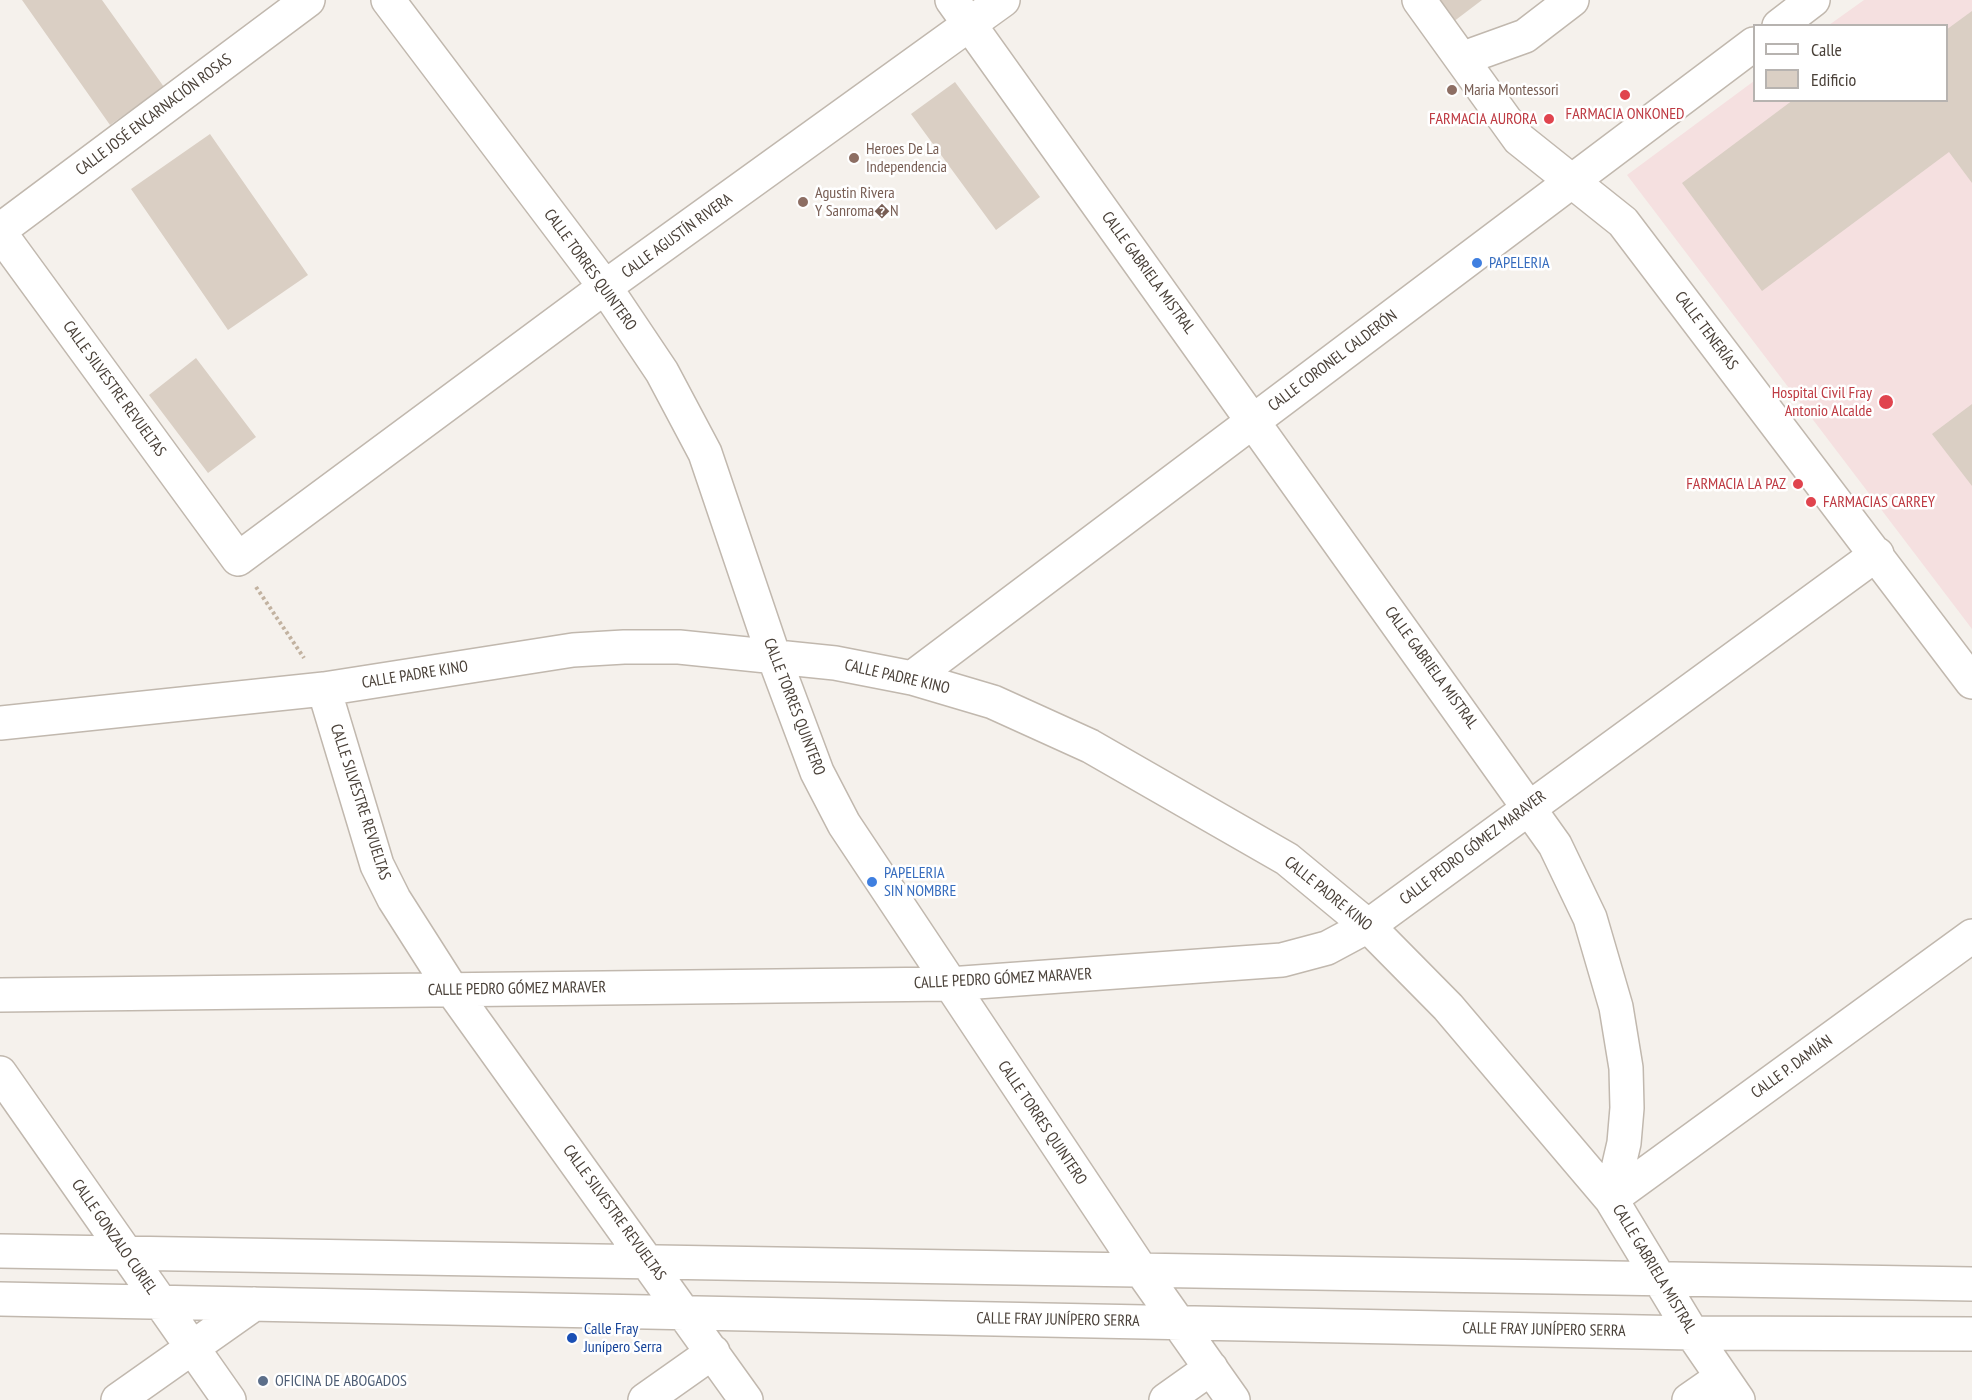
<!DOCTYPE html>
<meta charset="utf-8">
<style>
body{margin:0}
#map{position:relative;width:1972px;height:1400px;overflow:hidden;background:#f5f1ec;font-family:"PT Sans Narrow",sans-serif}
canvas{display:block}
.legend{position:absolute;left:1753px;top:24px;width:195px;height:78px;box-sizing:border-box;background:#fff;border:2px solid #b7b3b0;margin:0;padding:8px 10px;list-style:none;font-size:18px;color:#4a4139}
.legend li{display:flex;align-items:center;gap:12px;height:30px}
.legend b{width:30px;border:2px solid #b7b3b0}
</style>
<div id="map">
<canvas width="1972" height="1400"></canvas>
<ul class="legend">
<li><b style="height:8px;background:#fff"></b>Calle</li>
<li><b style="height:16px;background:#dacfc4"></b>Edificio</li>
</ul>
</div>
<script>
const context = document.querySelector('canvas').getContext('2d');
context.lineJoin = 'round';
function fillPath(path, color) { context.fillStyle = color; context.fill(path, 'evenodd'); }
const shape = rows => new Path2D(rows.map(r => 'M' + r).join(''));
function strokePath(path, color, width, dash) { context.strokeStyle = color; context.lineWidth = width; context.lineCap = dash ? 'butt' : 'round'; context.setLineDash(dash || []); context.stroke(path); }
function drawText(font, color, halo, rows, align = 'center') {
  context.font = font + ' "PT Sans Narrow",sans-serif'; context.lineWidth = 5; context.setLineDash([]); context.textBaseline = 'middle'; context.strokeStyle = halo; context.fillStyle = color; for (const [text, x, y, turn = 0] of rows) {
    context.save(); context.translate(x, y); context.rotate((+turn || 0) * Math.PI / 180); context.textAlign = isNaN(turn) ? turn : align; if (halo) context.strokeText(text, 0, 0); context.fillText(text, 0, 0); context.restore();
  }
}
const medical = shape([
 [1864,0,1972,0,1972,629,1627,175,1754,81,1754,100,1946,100,1946,26,1829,25]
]);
const building = shape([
 [22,0,102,0,164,87,110,125],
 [1436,0,1482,0,1453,22],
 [1972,11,1972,183,1949,152,1762,291,1682,183,1793,100,1946,100,1946,30],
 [955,82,1040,197,996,230,911,114],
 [210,134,308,275,228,330,131,189],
 [196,358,256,437,208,473,149,395],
 [1972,404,1972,486,1932,434]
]);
const path = shape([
 [256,587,304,658]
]);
const minor = shape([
 [388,0,605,287,662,372,705,453,774,657,817,772,844,824,1141,1270,1233,1400],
 [952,0,1555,845,1590,918,1616,1007,1626,1068,1627,1108,1624,1143,1611,1199],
 [1419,0,1519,139,1623,222,1972,682],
 [1779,26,1813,0],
 [1464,62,1475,54,1525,36,1572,0],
 [0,230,308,0],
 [0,233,238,559,605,287,1003,0],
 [912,678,1754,44],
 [324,689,377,865,394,899,452,990,746,1400],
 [0,723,324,689,573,650,624,647,679,647,835,663,912,678,993,702,1090,746,1287,859,1368,926,1448,1007,1611,1199,1692,1333,1738,1400],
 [0,995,949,984,1282,960,1327,948,1368,926,1877,554],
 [0,1073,229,1400],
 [1611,1199,1972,936],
 [0,1251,1972,1284],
 [0,1299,1692,1333,1972,1334],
 [118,1400,254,1304],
 [645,1400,713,1352],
 [1166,1400,1211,1368],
 [1689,1400,1722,1377]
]);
const markers = [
 [1452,90,6,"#8d6e63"],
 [1625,95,6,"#e0444e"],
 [1549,119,6,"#e0444e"],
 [854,158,6,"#8d6e63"],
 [803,202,6,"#8d6e63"],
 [1477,263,6,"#3f7fe0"],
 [1886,402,8,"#e0444e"],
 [1798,484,6,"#e0444e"],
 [1811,502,6,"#e0444e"],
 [872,882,6,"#3f7fe0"],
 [572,1338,6,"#1a4fb4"],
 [263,1381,6,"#5c6f8a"]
];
const educationNames = [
 ["Maria Montessori",1464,90],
 ["Heroes De La",866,149],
 ["Independencia",866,167],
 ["Agustin Rivera",815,193],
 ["Y Sanroma�N",815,211]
];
const healthNames = [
 ["FARMACIA ONKONED",1625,114,"center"],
 ["FARMACIA AURORA",1537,119],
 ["Hospital Civil Fray",1872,393],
 ["Antonio Alcalde",1872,411],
 ["FARMACIA LA PAZ",1786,484],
 ["FARMACIAS CARREY",1823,502,"left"]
];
const streetNames = [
 ["CALLE JOSÉ ENCARNACIÓN ROSAS",154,115,-37],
 ["CALLE AGUSTÍN RIVERA",677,236,-36],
 ["CALLE TORRES QUINTERO",590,270,54],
 ["CALLE GABRIELA MISTRAL",1148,273,54],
 ["CALLE TENERÍAS",1706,331,53],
 ["CALLE CORONEL CALDERÓN",1333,361,-37],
 ["CALLE SILVESTRE REVUELTAS",114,389,54],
 ["CALLE GABRIELA MISTRAL",1431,668,54],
 ["CALLE PADRE KINO",415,675,-9],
 ["CALLE PADRE KINO",897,677,13],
 ["CALLE TORRES QUINTERO",794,707,69],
 ["CALLE SILVESTRE REVUELTAS",360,802,72],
 ["CALLE PEDRO GÓMEZ MARAVER",1473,848,-37],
 ["CALLE PADRE KINO",1328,894,39],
 ["CALLE PEDRO GÓMEZ MARAVER",1003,979,-3],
 ["CALLE PEDRO GÓMEZ MARAVER",517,989,-1],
 ["CALLE P. DAMIÁN",1792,1067,-36],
 ["CALLE TORRES QUINTERO",1042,1123,56],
 ["CALLE SILVESTRE REVUELTAS",614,1213,54],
 ["CALLE GONZALO CURIEL",114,1237,55],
 ["CALLE GABRIELA MISTRAL",1654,1269,59],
 ["CALLE FRAY JUNÍPERO SERRA",1058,1320,1],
 ["CALLE FRAY JUNÍPERO SERRA",1544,1330,1]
];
const shopNames = [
 ["PAPELERIA",1489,263],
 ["PAPELERIA",884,873],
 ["SIN NOMBRE",884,891]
];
const transitNames = [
 ["Calle Fray",584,1329],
 ["Junípero Serra",584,1347]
];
const serviceNames = [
 ["OFICINA DE ABOGADOS",275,1381]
];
fillPath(medical, '#f5e0e0');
fillPath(building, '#dacfc4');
strokePath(minor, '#c1b8ae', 36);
strokePath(path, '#c2b2a0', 4, [3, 3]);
strokePath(minor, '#fff', 33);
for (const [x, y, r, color] of markers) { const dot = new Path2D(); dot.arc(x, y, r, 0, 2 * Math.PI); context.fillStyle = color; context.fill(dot); strokePath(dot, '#fff', 2); }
drawText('16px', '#785e54', '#fff', educationNames, 'left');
drawText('16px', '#be3a42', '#fff', healthNames, 'right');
drawText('16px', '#4a4139', '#fff', streetNames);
drawText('16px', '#366cbe', '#fff', shopNames, 'left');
drawText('16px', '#164399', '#fff', transitNames, 'left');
drawText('16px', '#4e5e75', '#fff', serviceNames, 'left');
</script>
